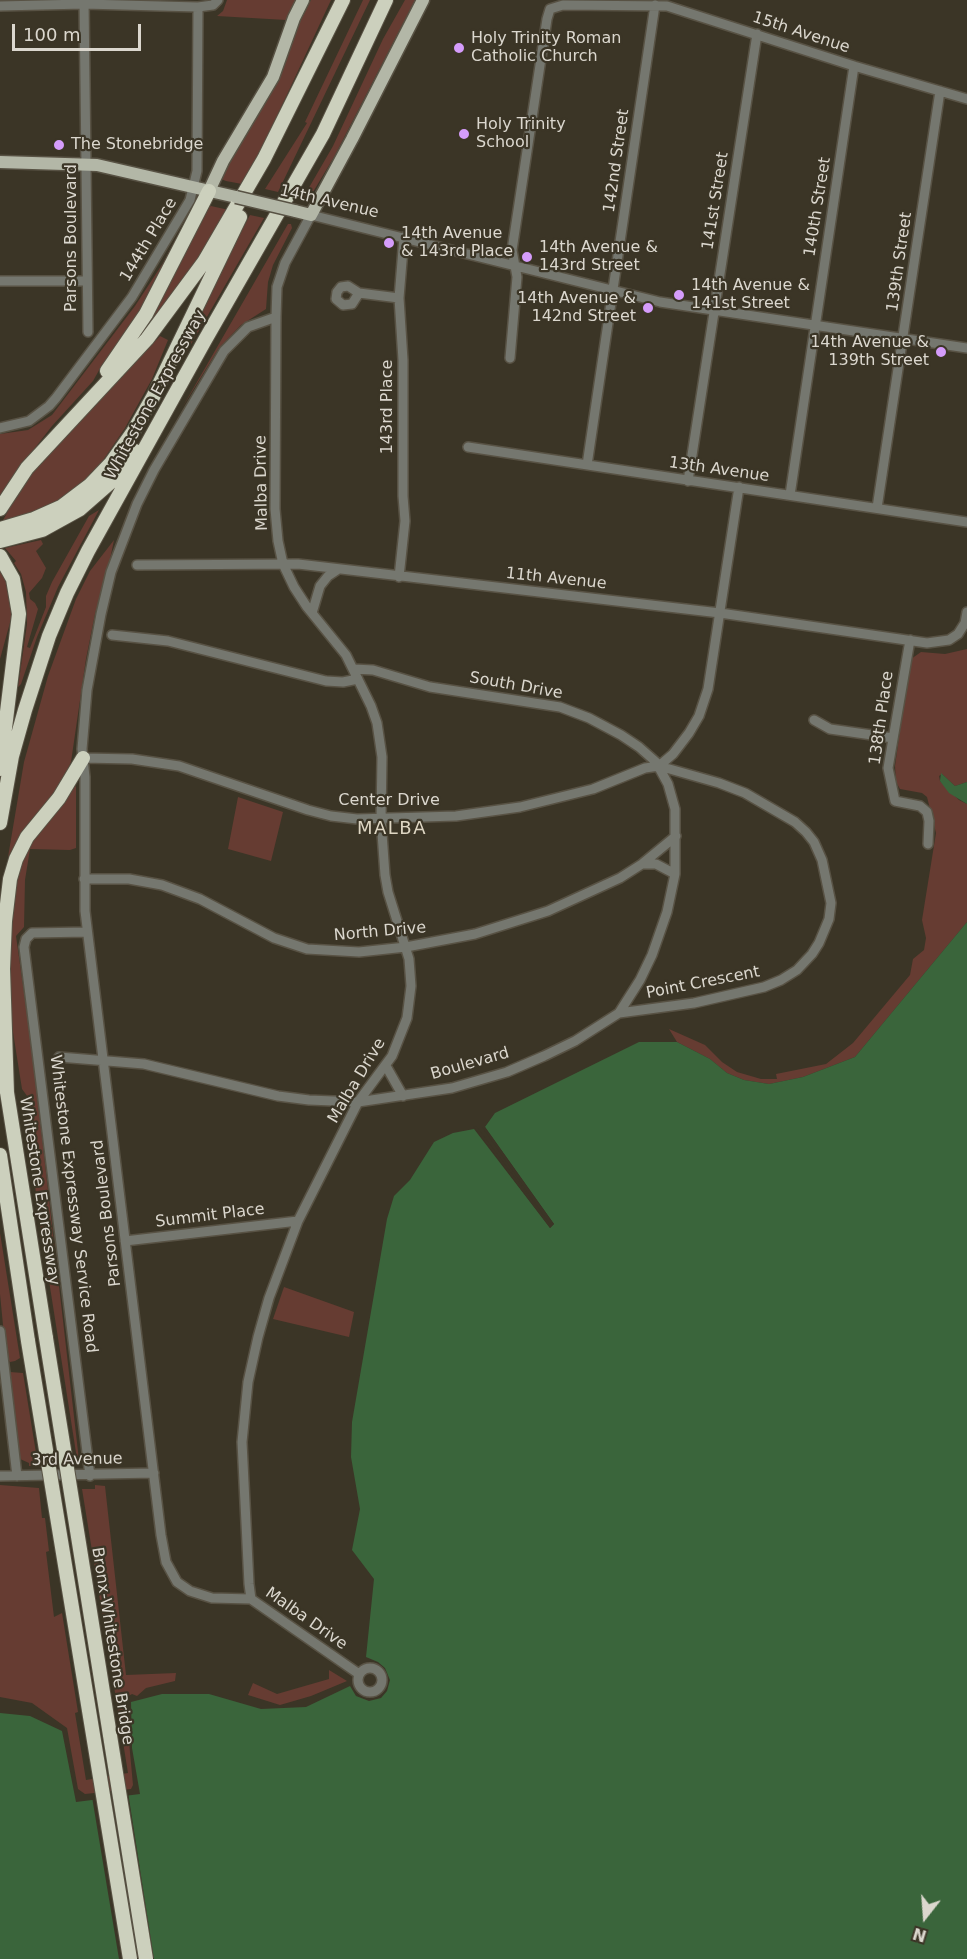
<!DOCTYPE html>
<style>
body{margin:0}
#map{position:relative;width:967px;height:1959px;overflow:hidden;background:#3b3526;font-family:"DejaVu Sans",sans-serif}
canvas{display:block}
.north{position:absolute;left:895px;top:1887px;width:60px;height:60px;-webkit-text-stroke:4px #3b3526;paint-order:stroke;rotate:197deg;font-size:16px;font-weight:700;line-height:24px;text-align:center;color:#dbd7ce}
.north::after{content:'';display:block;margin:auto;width:21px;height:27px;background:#dbd7ce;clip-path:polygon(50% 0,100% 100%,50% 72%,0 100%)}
.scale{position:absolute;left:12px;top:24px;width:129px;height:27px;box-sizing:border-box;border:3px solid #dbd7ce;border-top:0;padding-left:8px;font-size:18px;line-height:21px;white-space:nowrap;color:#dbd7ce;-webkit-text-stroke:4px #3b3526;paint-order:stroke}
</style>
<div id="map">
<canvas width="967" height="1959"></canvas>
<div class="north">N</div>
<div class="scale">100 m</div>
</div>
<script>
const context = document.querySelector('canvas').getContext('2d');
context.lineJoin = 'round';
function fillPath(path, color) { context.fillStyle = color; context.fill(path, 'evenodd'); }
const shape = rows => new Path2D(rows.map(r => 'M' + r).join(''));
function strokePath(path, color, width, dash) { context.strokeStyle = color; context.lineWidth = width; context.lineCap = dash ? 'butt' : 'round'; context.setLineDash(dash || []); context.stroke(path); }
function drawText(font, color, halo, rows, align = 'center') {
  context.font = font + ' "DejaVu Sans",sans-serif'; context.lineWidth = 4.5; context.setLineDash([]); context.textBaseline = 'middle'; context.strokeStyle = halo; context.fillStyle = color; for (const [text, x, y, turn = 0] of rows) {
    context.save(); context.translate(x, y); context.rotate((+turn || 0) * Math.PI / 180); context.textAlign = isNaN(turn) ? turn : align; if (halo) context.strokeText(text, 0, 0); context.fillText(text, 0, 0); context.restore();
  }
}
const green = shape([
 [227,0,296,0,286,20,217,16,223,11],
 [311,0,331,0,257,159,242,184,226,181,221,179],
 [363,0,370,0,278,192,265,189,307,123,305,122],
 [405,0,415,0,334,157,310,197,303,198,333,146,383,39],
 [193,206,194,208,137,320,106,365,102,365,93,381,52,426,17,471,0,498,0,434,28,430,52,415,135,306,163,263],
 [211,206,229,210,207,251,151,329,146,327,188,244,209,207],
 [250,215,264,218,182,360,178,358,219,273],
 [288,224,291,224,292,228,273,265,268,282,266,309,241,325,219,348,182,408],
 [160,336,168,340,152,379,125,428,93,475,61,503,1,524,8,511,6,510,18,488,43,459],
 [99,510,58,587,37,637,21,684,18,687,27,624,26,592,21,574,14,563,16,561,5,548,41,540,43,544,36,551,46,568,42,578,29,593,30,599,35,603,38,609,27,647,30,648,46,607,46,596,52,582,89,516],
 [114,540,107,574,95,614,86,659,71,762,58,791,31,820,8,857,24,762,48,676,76,599,90,571],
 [0,565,6,574,14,608,0,659],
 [967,649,967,782,955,786,942,774,939,776,940,781,959,800,967,804,967,922,855,1057,803,1077,769,1084,744,1080,727,1073,710,1059,677,1042,669,1029,705,1045,722,1062,737,1072,761,1079,777,1079,776,1074,826,1064,853,1043,910,975,913,959,924,950,926,938,922,920,936,833,927,797,922,793,900,789,896,782,895,766,909,666,911,659,921,652,945,654],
 [75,785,76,787,76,848,70,850,30,849,25,880,24,927,16,936,31,1042,79,1460,76,1464,29,1466,29,1463,20,1459,10,1372,23,1373,37,1459,77,1459,39,1217,28,1131,30,1100,22,1089,9,1007,9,922,20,863,32,839],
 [238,797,283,812,271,861,228,849],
 [0,1233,20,1358,15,1361,10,1362,6,1356,0,1294],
 [284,1287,354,1312,349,1337,273,1319],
 [0,1485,39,1488,42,1518,45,1518,49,1551,46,1552,54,1617,62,1613,78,1712,75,1713,86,1780,128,1773,82,1489,95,1489,95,1485,105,1486,126,1675,176,1673,175,1681,146,1688,137,1696,132,1694,125,1698,133,1785,131,1789,85,1794,78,1789,67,1728,32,1703,0,1697],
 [329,1670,347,1681,311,1696,280,1705,248,1695,253,1683,277,1694,329,1679]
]);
const water = shape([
 [941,773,955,786,967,782,967,804,949,793,940,781],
 [967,922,967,1959,0,1959,0,1713,30,1716,62,1731,76,1802,140,1794,132,1748,131,1702,162,1694,209,1694,261,1709,306,1707,350,1686,356,1696,369,1701,381,1698,387,1691,390,1680,385,1668,378,1662,366,1657,374,1579,352,1550,360,1509,351,1457,352,1422,387,1219,394,1196,410,1180,434,1142,453,1133,474,1129,550,1228,554,1224,485,1127,495,1113,639,1042,677,1042,710,1059,727,1073,744,1080,769,1084,803,1077,855,1057]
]);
const pier = shape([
 [473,1126,477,1127,550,1224,482,1127,485,1127,554,1224,550,1228],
 [128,1792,154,1959,119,1959,92,1797]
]);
const minor = shape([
 [84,0,88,332],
 [0,6,84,4,198,7,213,5,218,0],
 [0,281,87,281],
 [348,286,359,293,352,304,343,305,336,299,337,292,341,287,348,286],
 [359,293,399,298],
 [510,358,517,277,512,250,547,19,550,9,563,5,667,6,854,66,967,99],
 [0,428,29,421,49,406,56,398,132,297,190,200,197,171,198,7],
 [468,447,967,522],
 [587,465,655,5],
 [688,481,757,34],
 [790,495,854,66],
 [877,508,940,91],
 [137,565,298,564,720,613,927,643,949,640,958,634,965,623,967,612],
 [399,577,405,521,403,496,403,360,399,298,404,237],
 [312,613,320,586,328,576,337,570],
 [112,635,168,641,326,681,343,682,358,679],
 [910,640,888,768,895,801,920,806,927,812,929,821,928,844],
 [814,720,830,729,893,738],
 [83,758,132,759,179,766,308,810,331,816,357,819,456,816,520,807,593,789,645,768,659,766,719,783,745,793,795,822,806,832,814,842,822,860,831,903,829,919,819,943,812,954,797,970,781,980,764,987,694,1003,619,1013],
 [659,766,673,754,689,733,699,716,708,689,739,487],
 [642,864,656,864,675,874],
 [84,879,129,879,162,885,200,899,274,938,307,949,359,952,406,947,475,934,548,911,620,878,642,864,676,836],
 [87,932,32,933,26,939,24,947,90,1476],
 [59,1057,144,1064,278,1096,309,1100,358,1102,452,1088,507,1072,544,1056,575,1041,619,1013,640,980,652,955,667,912,675,874,675,809,668,784,656,762,639,747,621,735,589,718,560,707,430,687,373,670,354,669],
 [386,1066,403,1096],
 [125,1241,298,1221],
 [0,1331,17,1476],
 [0,1476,154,1473],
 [251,1599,212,1598,190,1591,177,1582,166,1562,161,1535,85,911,85,777,82,749,87,690,101,614,111,572,137,504,154,470,224,351,248,327,276,317],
 '358 1680a12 12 0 1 1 24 0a12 12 0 1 1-24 0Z',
 [359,1674,251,1599,249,1584,242,1442,248,1382,258,1337,269,1298,298,1221,358,1102,392,1056,407,1018,411,986,409,959,388,892,385,875,381,819,382,757,377,723,371,706,346,655,307,607,294,587,283,564,278,541,275,509,276,317,277,287,285,263,311,215,660,302,967,348]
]);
const major = shape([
 [0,162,97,165,236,197],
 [209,191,223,161,273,77,294,18,303,0],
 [295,211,311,215,352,139,423,0]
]);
const highway = shape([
 [107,371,146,314,209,191],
 [0,509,27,468,147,339,204,262,264,159,343,0],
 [0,529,34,519,61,507,90,485,111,463,133,432,153,397,240,217],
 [0,541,42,530,80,509,112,481,135,451],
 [0,556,13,579,19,614,0,769],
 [0,823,12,756,25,710,49,636,67,593,88,551,205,340,323,134,386,0],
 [6,1086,46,1338],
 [7,1093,3,969,5,921,10,879,16,859,27,837,59,798,83,758],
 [0,1155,28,1341]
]);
const majorBridge = shape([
 [236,197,295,211]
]);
const highwayBridge = shape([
 [46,1338,146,1959],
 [28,1341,130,1959]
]);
const markers = [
 [459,48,6,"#d59cfb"],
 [464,134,6,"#d59cfb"],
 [59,145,6,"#d59cfb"],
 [389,243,6,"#d59cfb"],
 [527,257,6,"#d59cfb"],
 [679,295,6,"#d59cfb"],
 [648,308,6,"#d59cfb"],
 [941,352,6,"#d59cfb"]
];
const streetNames = [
 ["15th Avenue",801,33,18],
 ["142nd Street",617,161,-82],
 ["141st Street",716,201,-81],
 ["14th Avenue",329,202,13],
 ["140th Street",818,207,-81],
 ["Parsons Boulevard",72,238,-90],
 ["144th Place",149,240,-59],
 ["139th Street",900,262,-82],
 ["Whitestone Expressway",156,395,-61],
 ["143rd Place",388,407,-90],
 ["13th Avenue",719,470,8],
 ["Malba Drive",262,483,-91],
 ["11th Avenue",556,579,6],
 ["South Drive",516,686,10],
 ["138th Place",882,718,-82],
 ["Center Drive",389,801],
 ["North Drive",380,932,-5],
 ["Point Crescent",703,983,-11],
 ["Boulevard",470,1064,-16],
 ["Malba Drive",357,1081,-59],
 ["Whitestone Expressway",39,1191,81],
 ["Whitestone Expressway Service Road",73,1204,83],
 ["Parsons Boulevard",107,1213,-97],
 ["Summit Place",210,1216,-7],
 ["3rd Avenue",77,1460,-1],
 ["Malba Drive",306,1619,35],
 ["Bronx-Whitestone Bridge",112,1646,81]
];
const poiNames = [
 ["Holy Trinity Roman",471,39],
 ["Catholic Church",471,57],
 ["Holy Trinity",476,125],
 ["School",476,143],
 ["The Stonebridge",71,145],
 ["14th Avenue",401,234],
 ["& 143rd Place",401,252],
 ["14th Avenue &",539,248],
 ["143rd Street",539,266],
 ["14th Avenue &",691,286],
 ["141st Street",691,304],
 ["14th Avenue &",636,299,"right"],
 ["142nd Street",636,317,"right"],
 ["14th Avenue &",929,343,"right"],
 ["139th Street",929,361,"right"]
];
const neighbourhoodNames = [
 ["MALBA",392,829]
];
fillPath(green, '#663c32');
fillPath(water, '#3a653b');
fillPath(pier, '#3b3526');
strokePath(minor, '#585244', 12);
strokePath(major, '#585244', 15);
strokePath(highway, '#585244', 16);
strokePath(minor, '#75776f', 9);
strokePath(major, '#b3b7a7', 12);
strokePath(highway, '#ccd0bd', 14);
strokePath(majorBridge, '#585244', 15, []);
strokePath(highwayBridge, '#585244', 16, []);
strokePath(majorBridge, '#b3b7a7', 12);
strokePath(highwayBridge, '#ccd0bd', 14);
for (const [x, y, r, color] of markers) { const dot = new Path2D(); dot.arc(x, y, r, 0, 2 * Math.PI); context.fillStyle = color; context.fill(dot); strokePath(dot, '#3b3526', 2); }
drawText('16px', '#dbd7ce', '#3b3526', streetNames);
drawText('16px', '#dbd7ce', '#3b3526', poiNames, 'left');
context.letterSpacing = '1.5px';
drawText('18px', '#ded6c3', '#3b3526', neighbourhoodNames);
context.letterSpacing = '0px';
</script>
